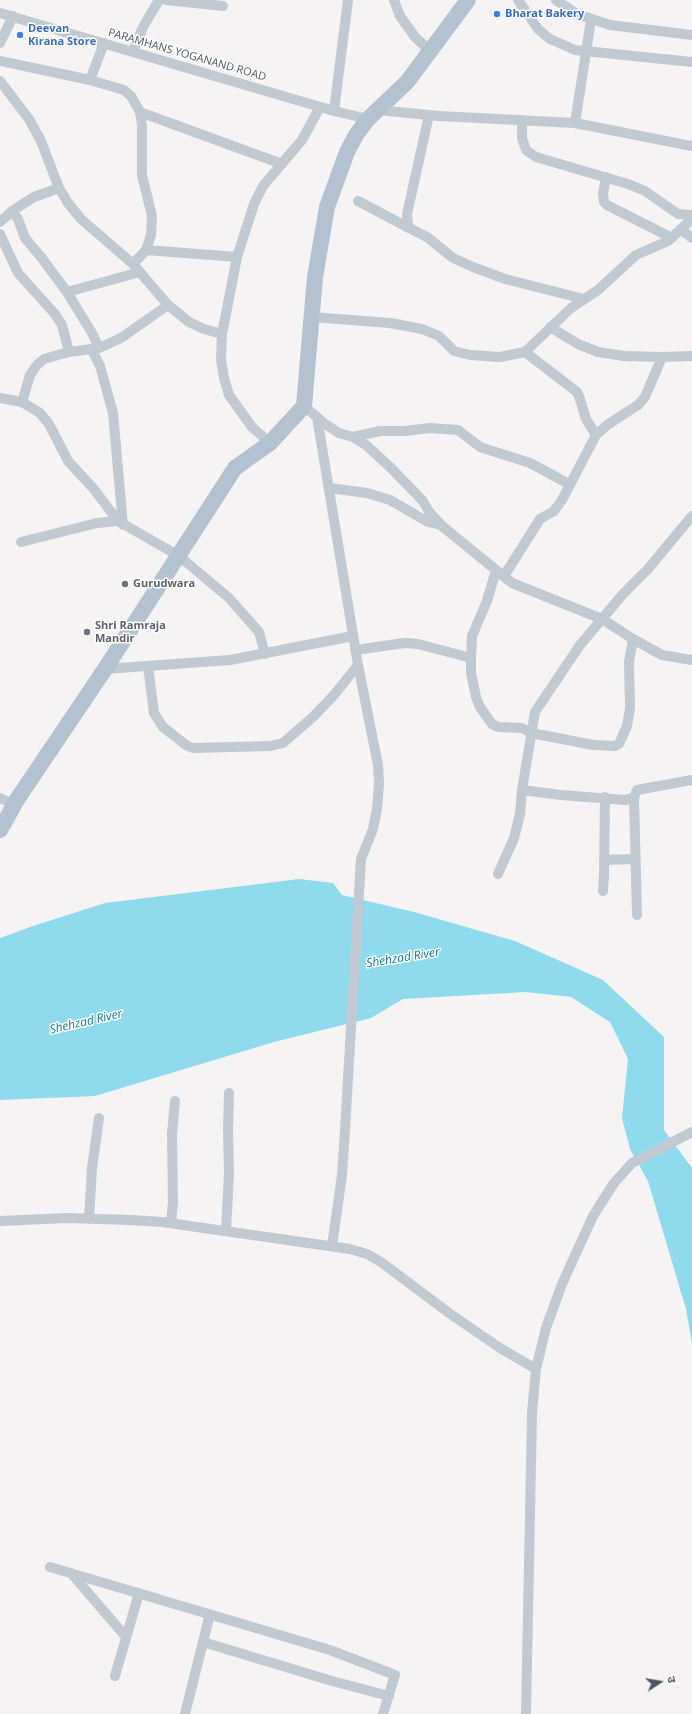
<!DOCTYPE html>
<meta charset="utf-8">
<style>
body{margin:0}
#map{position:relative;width:692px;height:1714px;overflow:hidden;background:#f5f3f3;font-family:"Open Sans","Noto Sans Devanagari",sans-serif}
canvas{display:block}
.north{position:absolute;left:640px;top:1662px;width:40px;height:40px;-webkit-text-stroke:3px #fff;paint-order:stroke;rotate:78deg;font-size:11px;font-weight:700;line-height:16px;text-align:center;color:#4a5661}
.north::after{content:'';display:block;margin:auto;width:14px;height:18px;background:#4a5661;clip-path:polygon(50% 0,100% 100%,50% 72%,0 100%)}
</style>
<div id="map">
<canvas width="692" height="1714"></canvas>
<div class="north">उ</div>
</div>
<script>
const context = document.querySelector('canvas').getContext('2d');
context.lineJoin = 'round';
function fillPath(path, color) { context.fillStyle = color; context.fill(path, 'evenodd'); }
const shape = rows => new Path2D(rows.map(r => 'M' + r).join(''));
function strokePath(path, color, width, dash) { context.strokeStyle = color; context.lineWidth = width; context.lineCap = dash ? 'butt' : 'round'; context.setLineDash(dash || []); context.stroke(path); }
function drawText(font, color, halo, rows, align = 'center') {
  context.font = font + ' "Open Sans",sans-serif'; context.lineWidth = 3; context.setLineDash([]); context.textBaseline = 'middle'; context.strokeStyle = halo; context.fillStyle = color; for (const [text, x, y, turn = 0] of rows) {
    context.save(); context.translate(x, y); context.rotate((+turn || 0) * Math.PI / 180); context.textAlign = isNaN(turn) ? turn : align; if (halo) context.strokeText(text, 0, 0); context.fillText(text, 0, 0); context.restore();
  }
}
const water = shape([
 [299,879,333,883,342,895,414,912,515,941,603,980,664,1037,664,1130,692,1168,692,1344,686,1309,648,1181,630,1149,622,1118,628,1059,610,1022,571,997,526,992,403,999,371,1018,274,1042,95,1096,0,1100,0,938,33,926,105,903]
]);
const minor = shape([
 [166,0,223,6],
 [394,0,400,16,415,37,430,51],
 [518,0,538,29,550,39,575,50,692,62],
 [556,0,577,14,610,25,692,35],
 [0,13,334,111,368,119],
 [0,43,13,16],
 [133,51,143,27,159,0],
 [0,61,90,80,124,90,131,96,140,112,142,125,142,175,152,216,151,235,146,250,133,264],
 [90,80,104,43],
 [0,81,29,119,41,141,59,188,68,203,81,219,133,264,168,305,189,322,204,329,222,334],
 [377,110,439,116,575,123,692,146],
 [334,111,348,0],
 [140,112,282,164],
 [429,115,407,214,408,225,411,229,427,237,453,258,473,267,505,279,584,299],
 [522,120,522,138,526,150,536,157,628,184,645,191,678,214,692,215],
 [575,123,591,20],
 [606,177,603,194,604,202,607,205,672,238],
 [358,201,411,229],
 [12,211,18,219,25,238,41,257,67,292,92,333,99,348],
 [0,222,12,211,34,197,59,188],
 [682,230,692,238],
 [0,234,18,273,55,314,62,325,69,352],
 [146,250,237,257],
 [67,292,140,272],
 [312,317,390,323,422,329,439,336,454,351,470,355,500,357,525,352,571,308,598,290,636,255,668,241,692,219],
 [550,327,578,344,598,352,624,356,662,357,692,356],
 [92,350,100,366,113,413,123,525],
 [525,352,577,392,579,396,586,419,596,435],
 [0,398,22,402,40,413,49,424,68,461,93,488,118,521,179,556,229,598,259,632,265,654],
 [22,402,30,375,37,365,44,359,69,352,99,348,121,338,168,305],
 [304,406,325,424,339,433,353,437,366,445,391,468,422,500,430,513,442,526,512,583,602,619,633,639,662,655,692,660],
 [317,417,358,665,378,765,379,784,377,809,373,829,361,859,344,1146,342,1175,332,1246],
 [353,437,380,431,405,431,430,428,458,430,480,447,530,463,569,484],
 [270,443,252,427,229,395,224,378,221,359,222,334,237,257,254,204,263,186,302,140,320,107],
 [329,488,367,493,390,500,428,522,441,525],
 [21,542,97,523,118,521],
 [496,570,487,601,472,636,471,658,471,673,476,697,480,707,492,724,498,727,522,728,531,733,552,737,593,745,615,746,619,744,627,726,630,708,629,662,633,639],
 [504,576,540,519,554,511,562,500,596,435,607,425,638,405,645,397,662,357],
 [355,650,405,643,418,644,471,658],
 [148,666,154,713,163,727,186,745,193,748,270,746,283,743,313,717,334,695,358,665],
 [105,669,230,660,353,636],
 [522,790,561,795,625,800,634,798,637,790,692,780],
 [0,798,15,805],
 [634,798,637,915],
 [604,860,635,859],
 [498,874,514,838,520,814,522,790,535,712,580,645,623,594,648,569,692,516],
 [603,891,604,874,605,797],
 [89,1219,92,1168,99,1118],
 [0,1221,67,1218,131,1220,162,1222,350,1249,367,1254,381,1262,449,1313,500,1348,536,1369],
 [171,1223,173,1202,172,1134,175,1101],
 [226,1231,229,1173,228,1130,229,1093],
 [50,1567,330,1650,395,1675,383,1714],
 [71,1573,126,1637],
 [203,1642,332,1681,389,1696],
 [115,1676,139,1593],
 [185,1714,210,1614],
 [526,1714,532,1413,536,1369,546,1328,562,1284,593,1216,614,1183,632,1163,692,1132]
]);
const primary = shape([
 [0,830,18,798,105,669,235,468,270,443,304,406,315,277,327,207,347,152,356,135,368,119,407,82,468,0]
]);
const markers = [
 [497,14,4,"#3f7fe0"],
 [20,35,4,"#3f7fe0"],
 [125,584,4,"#6b7280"],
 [87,632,4,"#6b7280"]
];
const shopNames = [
 ["Bharat Bakery",505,14],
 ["Deevan",28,29],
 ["Kirana Store",28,42]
];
const streetNames = [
 ["PARAMHANS YOGANAND ROAD",187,55,16]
];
const worshipNames = [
 ["Gurudwara",133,584],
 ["Shri Ramraja",95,626],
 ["Mandir",95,639]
];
const waterNames = [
 ["Shehzad River",403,958,-9],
 ["Shehzad River",86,1022,-13]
];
fillPath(water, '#90daee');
strokePath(minor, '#c1cad2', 10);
strokePath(primary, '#b3c2d1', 16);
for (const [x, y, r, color] of markers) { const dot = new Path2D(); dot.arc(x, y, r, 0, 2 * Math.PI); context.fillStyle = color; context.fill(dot); strokePath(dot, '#fff', 1.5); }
drawText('bold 11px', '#366cbe', '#fff', shopNames, 'left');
drawText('11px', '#4a5661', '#fff', streetNames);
drawText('bold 11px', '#5b616d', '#fff', worshipNames, 'left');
drawText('italic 12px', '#0c7c9b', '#fff', waterNames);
</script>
